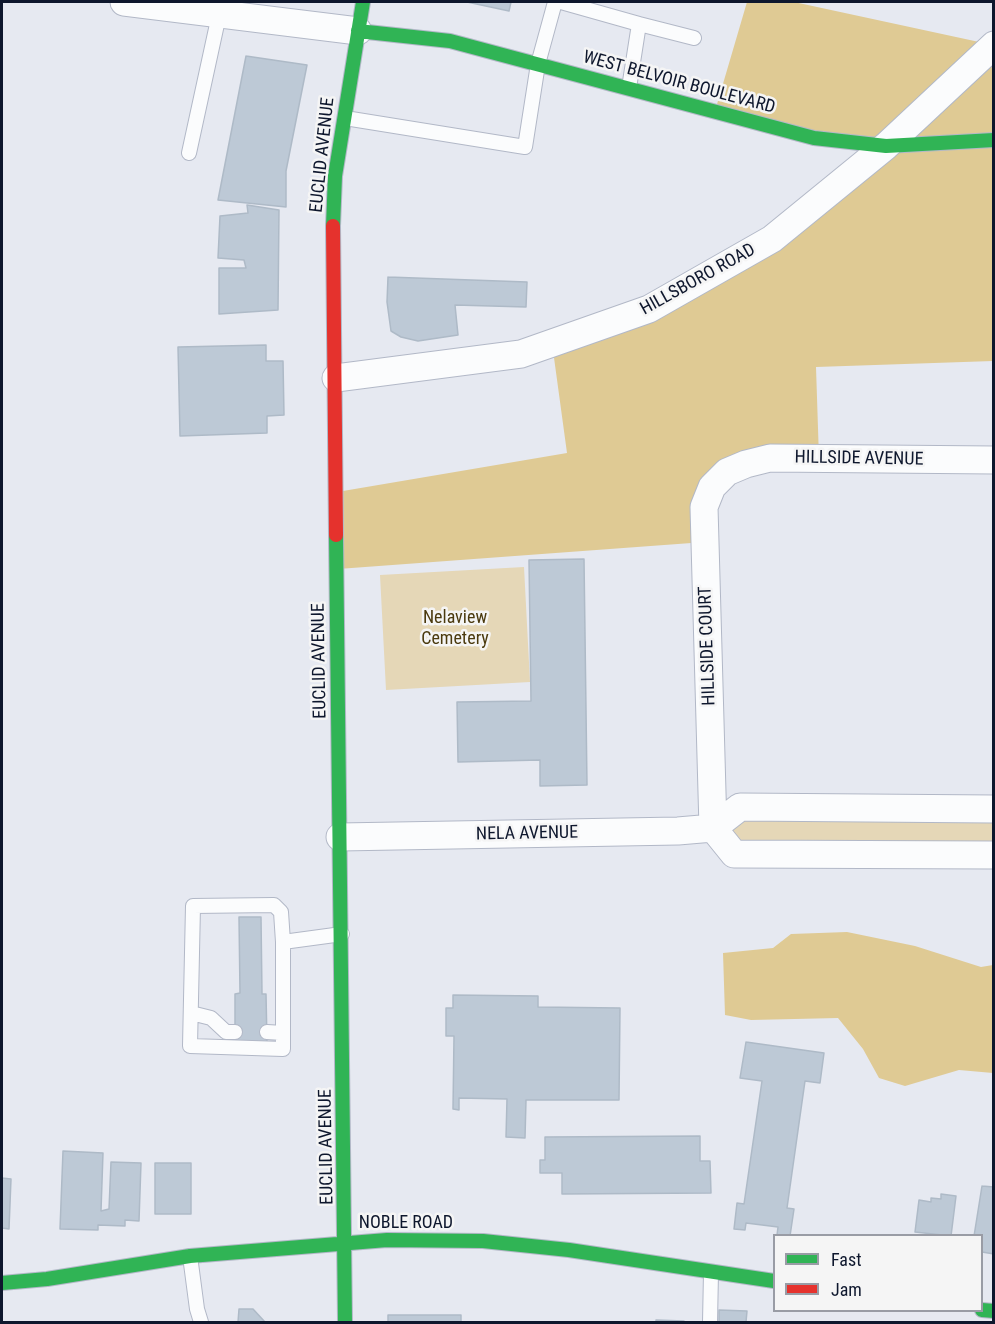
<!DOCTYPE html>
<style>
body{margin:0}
#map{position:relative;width:995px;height:1324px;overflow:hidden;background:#e6e9f1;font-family:"Roboto Condensed",sans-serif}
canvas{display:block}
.frame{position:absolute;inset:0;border:3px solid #0e172d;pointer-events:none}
.legend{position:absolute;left:773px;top:1234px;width:210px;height:78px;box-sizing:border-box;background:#f5f5f5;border:2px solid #999ca5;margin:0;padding:8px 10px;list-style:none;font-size:18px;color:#0e172d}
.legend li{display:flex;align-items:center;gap:12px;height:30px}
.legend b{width:30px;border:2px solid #999ca5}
</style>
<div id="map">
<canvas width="995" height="1324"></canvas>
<div class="frame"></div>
<ul class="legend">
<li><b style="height:8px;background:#30b455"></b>Fast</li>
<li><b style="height:8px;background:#e5322d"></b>Jam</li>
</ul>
</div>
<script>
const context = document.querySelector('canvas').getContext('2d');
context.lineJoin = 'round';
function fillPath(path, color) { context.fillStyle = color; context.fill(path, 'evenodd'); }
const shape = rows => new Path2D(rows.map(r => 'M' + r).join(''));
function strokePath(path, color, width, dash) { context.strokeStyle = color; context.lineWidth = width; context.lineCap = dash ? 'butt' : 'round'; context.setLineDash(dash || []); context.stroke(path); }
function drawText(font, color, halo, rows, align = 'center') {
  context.font = font + ' "Roboto Condensed",sans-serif'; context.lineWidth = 5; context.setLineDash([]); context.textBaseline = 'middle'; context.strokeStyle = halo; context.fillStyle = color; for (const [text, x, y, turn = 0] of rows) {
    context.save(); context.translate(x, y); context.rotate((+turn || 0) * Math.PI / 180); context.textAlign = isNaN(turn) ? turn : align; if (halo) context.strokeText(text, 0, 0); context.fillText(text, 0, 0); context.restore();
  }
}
const green = shape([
 [524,567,530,682,386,690,380,575],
 [740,807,993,809,993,855,734,854,713,828]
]);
const forest = shape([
 [747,2,794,2,993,45,993,361,816,367,819,459,727,472,705,542,338,569,337,492,567,453,552,343,649,309,885,147,715,111],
 [847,932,915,946,981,967,993,965,993,1073,959,1070,905,1086,879,1078,863,1049,838,1018,751,1020,725,1015,723,953,773,948,791,934]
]);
const building = shape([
 [467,2,511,2,509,11,467,2],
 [246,56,307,65,286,171,286,207,218,200,246,56],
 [247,205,279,210,278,310,219,314,219,268,246,268,244,260,218,258,220,216,248,213,247,205],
 [388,277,527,282,526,307,455,305,458,335,418,341,401,337,391,331,387,302,388,277],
 [266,345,266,361,283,361,284,415,267,416,267,433,180,436,178,347,266,345],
 [584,559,587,785,540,786,540,760,458,762,457,702,531,701,529,560,584,559],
 [239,917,261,917,262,994,266,994,267,1043,235,1044,235,994,240,993,239,917],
 [453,995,538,996,538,1007,620,1008,619,1100,526,1100,525,1138,506,1137,507,1099,459,1098,459,1110,453,1109,454,1036,446,1036,446,1008,453,1008,453,995],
 [746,1042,824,1053,820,1083,805,1081,787,1208,794,1209,790,1236,777,1235,778,1227,746,1223,745,1230,734,1229,737,1203,744,1204,762,1081,740,1078,746,1042],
 [700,1136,700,1161,710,1161,711,1193,562,1194,562,1173,540,1173,540,1160,545,1160,545,1137,700,1136],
 [63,1151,103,1153,101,1211,109,1209,111,1162,141,1163,139,1221,125,1220,125,1226,98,1225,98,1230,60,1229,63,1151],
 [155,1163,191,1163,191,1214,155,1214,155,1163],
 [2,1178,11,1179,9,1229,2,1228,2,1178],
 [982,1186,994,1187,994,1254,982,1252,982,1236,974,1236,982,1186],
 [941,1194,956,1196,951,1236,915,1232,919,1200,931,1202,931,1198,941,1199,941,1194],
 [239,1309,253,1309,265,1322,238,1322,239,1309],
 [719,1310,747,1311,746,1322,719,1322,719,1310],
 [388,1315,461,1315,461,1322,388,1322,388,1315],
 [656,1320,684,1321,684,1322,656,1322,656,1320]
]);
const lane = shape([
 [561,2,639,24,629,88],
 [639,24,694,38],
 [345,118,525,147,538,64,555,2],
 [189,153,219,15],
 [191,1013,211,1018,226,1032,235,1032],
 [267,1032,283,1033,283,942],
 [283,1033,283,1049,190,1046,193,906,274,905,281,912,283,942,342,934],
 [190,1256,197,1309,201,1322],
 [710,1322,711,1273]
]);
const street = shape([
 [124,2,358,31],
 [336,378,521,354,649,309,772,239,886,146,994,45],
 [994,809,740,807,713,828,734,854,994,855],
 [340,837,678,831,713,828,704,507,712,487,727,472,746,464,770,458,994,460]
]);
const fast = shape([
 [358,31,450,41,814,138,886,146,994,140],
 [333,226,335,176,363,2],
 [336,535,345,1322],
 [2,1283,47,1279,190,1256,387,1240,483,1241,569,1250,774,1281],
 [982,1310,994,1311]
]);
const jam = shape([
 [333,226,336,535]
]);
const streetNames = [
 ["WEST BELVOIR BOULEVARD",679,83,15],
 ["EUCLID AVENUE",323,155,-84],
 ["HILLSBORO ROAD",698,280,-29],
 ["HILLSIDE AVENUE",859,459,1],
 ["HILLSIDE COURT",708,646,-92],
 ["EUCLID AVENUE",320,661,-91],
 ["NELA AVENUE",527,834,-1],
 ["EUCLID AVENUE",327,1147,-91],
 ["NOBLE ROAD",406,1223]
];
const parkNames = [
 ["Nelaview",455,618],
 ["Cemetery",455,639]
];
fillPath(green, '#e5d7b7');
fillPath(forest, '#dfca94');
fillPath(building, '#bdc9d6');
strokePath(building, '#aebac7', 1.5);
strokePath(lane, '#b2b8c7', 16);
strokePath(street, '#b2b8c7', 29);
strokePath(fast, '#b2b8c7', 16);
strokePath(jam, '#b2b8c7', 16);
strokePath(lane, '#fbfcfd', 14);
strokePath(street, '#fbfcfd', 27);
strokePath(fast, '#30b455', 14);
strokePath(jam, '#e5322d', 14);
drawText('18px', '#0e172d', '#f5f5f5', streetNames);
drawText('18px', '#4b3a0e', '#f5f5f5', parkNames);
</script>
